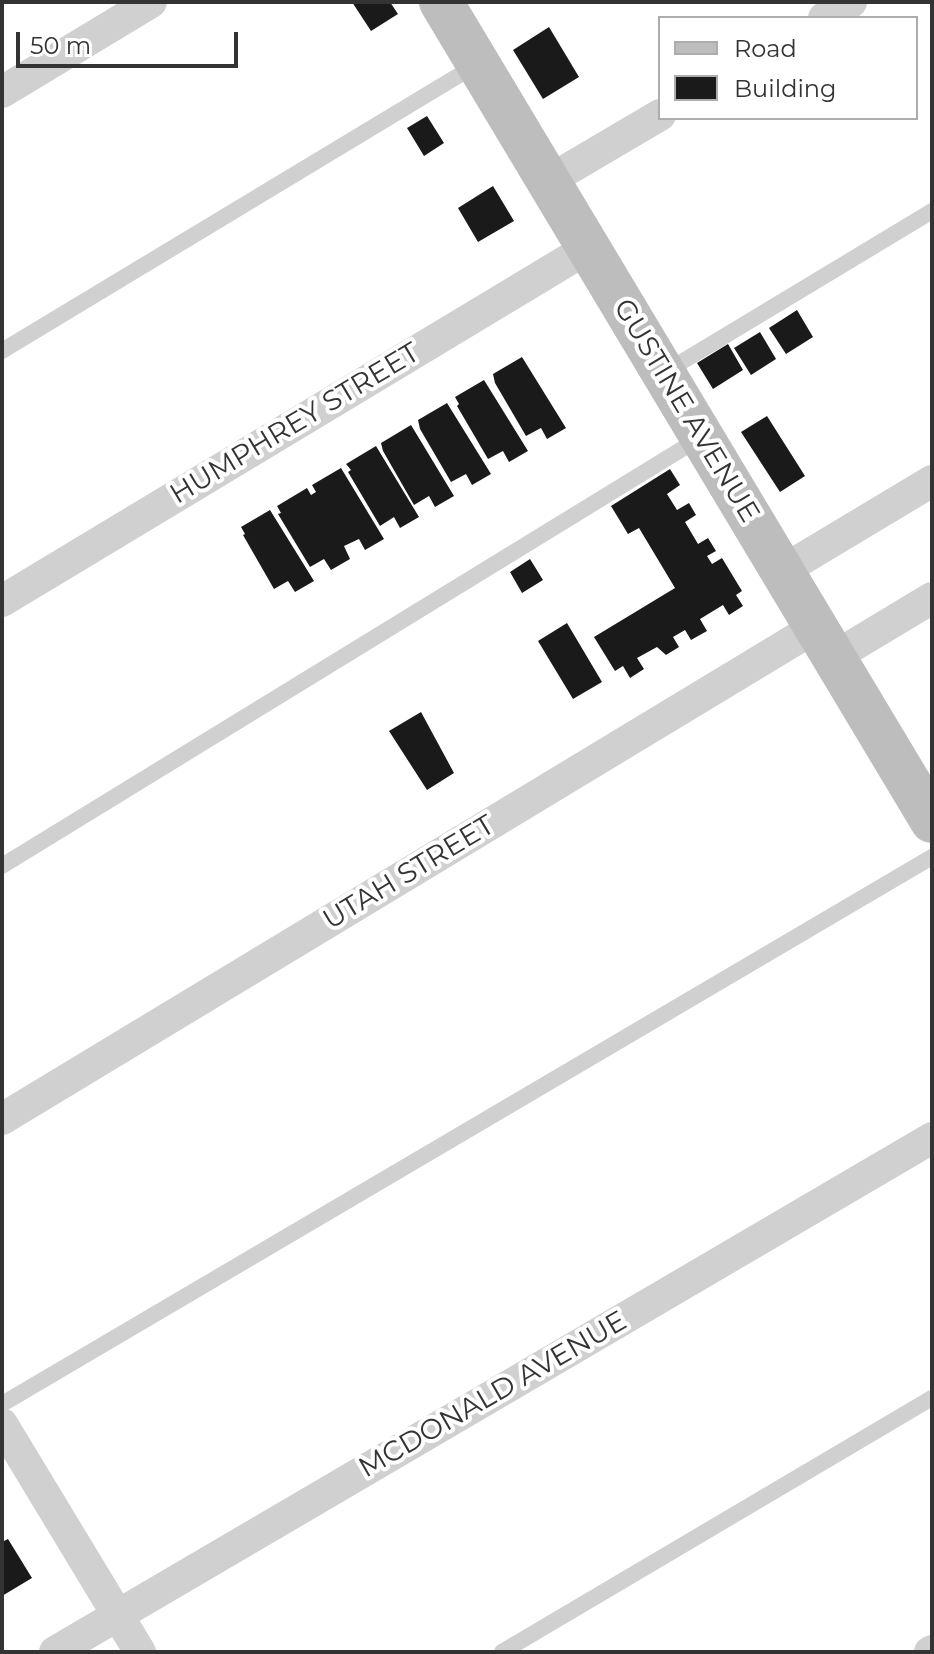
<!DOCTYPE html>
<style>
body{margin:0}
#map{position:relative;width:934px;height:1654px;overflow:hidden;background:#fff;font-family:Montserrat,sans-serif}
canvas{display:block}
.frame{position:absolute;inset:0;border:4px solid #333;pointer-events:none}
.legend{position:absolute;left:658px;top:16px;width:260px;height:104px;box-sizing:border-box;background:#fff;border:2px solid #adadad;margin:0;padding:10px 14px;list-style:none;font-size:24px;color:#333}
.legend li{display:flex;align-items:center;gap:16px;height:40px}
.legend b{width:40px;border:2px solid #adadad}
.scale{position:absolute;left:16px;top:32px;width:222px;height:36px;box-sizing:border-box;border:4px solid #333;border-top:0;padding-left:10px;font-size:24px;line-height:28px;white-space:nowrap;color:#333;-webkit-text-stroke:6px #fff;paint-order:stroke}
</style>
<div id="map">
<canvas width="934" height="1654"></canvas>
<div class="frame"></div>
<ul class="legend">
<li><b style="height:10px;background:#bdbdbd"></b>Road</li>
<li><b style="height:22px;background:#1a1a1a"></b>Building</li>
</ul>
<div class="scale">50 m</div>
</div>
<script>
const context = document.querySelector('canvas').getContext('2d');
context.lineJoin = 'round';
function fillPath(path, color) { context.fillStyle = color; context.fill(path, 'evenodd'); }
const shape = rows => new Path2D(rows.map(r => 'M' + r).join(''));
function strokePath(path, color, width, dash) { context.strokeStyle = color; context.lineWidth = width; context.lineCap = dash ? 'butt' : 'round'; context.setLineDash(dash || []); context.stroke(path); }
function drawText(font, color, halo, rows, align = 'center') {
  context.font = font + ' Montserrat,sans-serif'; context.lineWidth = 8; context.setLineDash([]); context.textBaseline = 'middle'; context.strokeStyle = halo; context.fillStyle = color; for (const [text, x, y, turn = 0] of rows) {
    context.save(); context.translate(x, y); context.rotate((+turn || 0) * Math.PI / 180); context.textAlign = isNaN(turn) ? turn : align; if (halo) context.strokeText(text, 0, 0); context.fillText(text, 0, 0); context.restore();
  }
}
const building = shape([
 [352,2,390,2,398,14,371,31],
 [549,27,579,77,543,99,513,50],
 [427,116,444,143,424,156,407,128],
 [493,186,514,221,478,242,458,208],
 [797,310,813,337,786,354,769,328],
 [760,332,776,359,751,375,734,348],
 [728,344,743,370,713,389,697,363],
 [522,357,566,428,547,439,541,428,526,436,495,383,493,374],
 [484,380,528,451,509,462,503,451,488,459,457,406,459,404,455,397],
 [447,403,491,474,472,485,466,474,451,482,420,429,418,420],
 [767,416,805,476,780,492,741,432],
 [411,425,454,496,435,507,429,496,414,505,383,451,381,443],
 [376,446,419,517,400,528,394,517,380,526,348,472,351,470,346,464],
 [341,468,384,539,365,550,359,539,344,546,350,559,331,570,324,559,310,567,278,514,281,513,277,506,307,488,311,495,316,492,312,485],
 [670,469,680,485,667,494,677,510,689,503,696,515,685,522,698,544,708,538,716,551,707,556,712,564,722,558,742,591,736,595,743,606,729,615,723,605,700,619,707,631,691,640,685,630,673,637,679,647,666,655,657,647,637,658,644,669,630,678,623,666,615,671,594,637,675,588,639,528,628,534,611,506],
 [270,510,314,581,295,592,288,581,274,589,243,535,245,534,241,527],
 [530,559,543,580,522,593,510,572],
 [567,623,602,682,573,699,538,641],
 [421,712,454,773,427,790,389,731],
 [8,1539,32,1578,2,1596,2,1542]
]);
const lane = shape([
 [2,351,476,65],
 [665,372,932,211],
 [2,866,700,438],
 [2,1404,932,857],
 [502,1652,932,1398]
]);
const street = shape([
 [824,18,851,2],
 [2,92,151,2],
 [548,181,660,115],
 [782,571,932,481],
 [2,601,588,248],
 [834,657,932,598],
 [2,1119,816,627],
 [2,1424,140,1652],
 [55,1652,932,1138],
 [930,1652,932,1651]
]);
const secondary = shape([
 [441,2,932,821]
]);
const streetNames = [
 ["GUSTINE AVENUE",686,411,59],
 ["HUMPHREY STREET",295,424,-31],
 ["UTAH STREET",409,873,-31],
 ["MCDONALD AVENUE",493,1395,-30]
];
fillPath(building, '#1a1a1a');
strokePath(lane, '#d0d0d0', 16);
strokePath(street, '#d0d0d0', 32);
strokePath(secondary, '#bdbdbd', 44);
drawText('28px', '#333', '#fff', streetNames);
</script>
